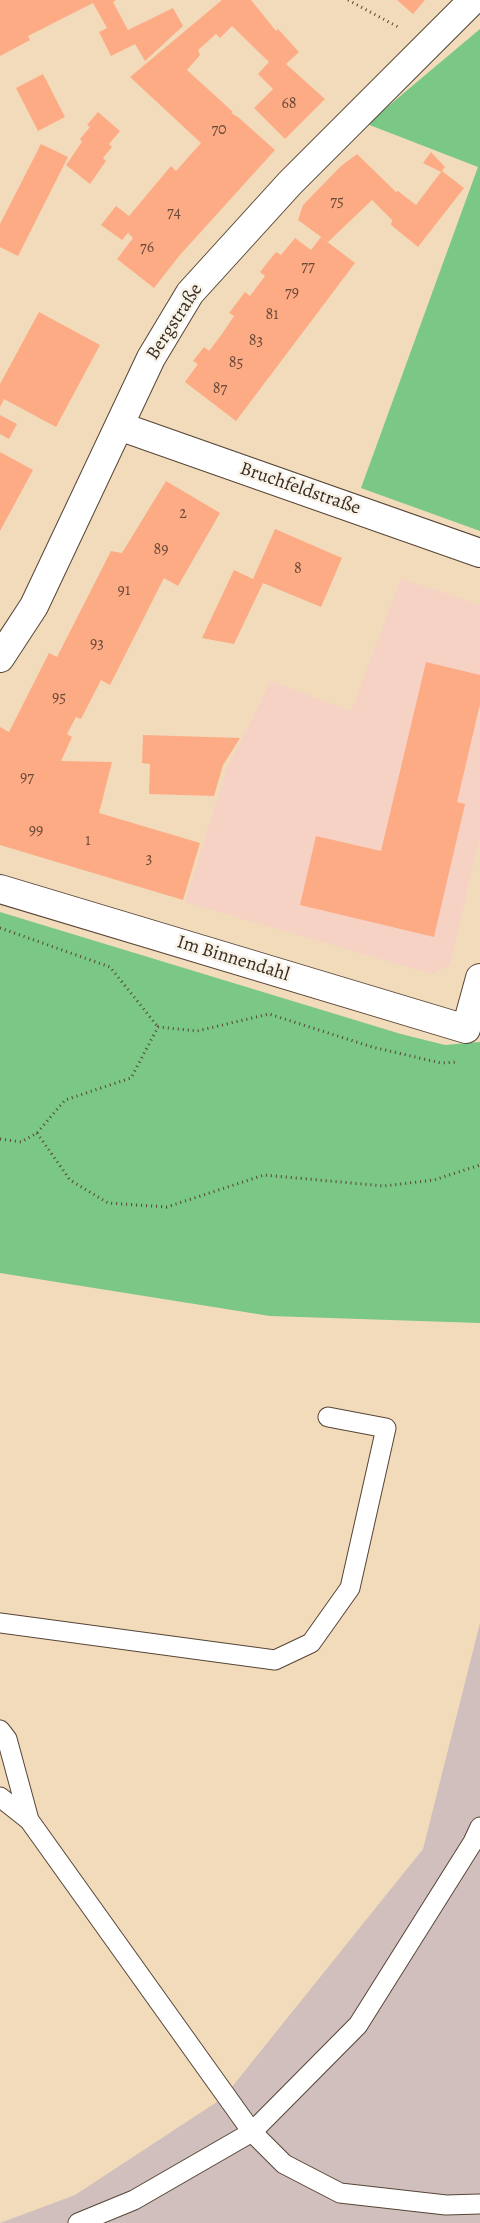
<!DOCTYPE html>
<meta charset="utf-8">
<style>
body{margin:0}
canvas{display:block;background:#f1dbbb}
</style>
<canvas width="480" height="2223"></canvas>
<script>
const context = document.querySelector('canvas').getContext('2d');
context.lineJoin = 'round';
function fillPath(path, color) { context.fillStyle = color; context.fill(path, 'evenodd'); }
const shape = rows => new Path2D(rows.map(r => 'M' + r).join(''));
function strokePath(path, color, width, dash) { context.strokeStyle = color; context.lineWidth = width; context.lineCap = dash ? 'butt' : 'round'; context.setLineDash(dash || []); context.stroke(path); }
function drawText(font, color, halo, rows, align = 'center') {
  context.font = font + ' Alegreya,serif'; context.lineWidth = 5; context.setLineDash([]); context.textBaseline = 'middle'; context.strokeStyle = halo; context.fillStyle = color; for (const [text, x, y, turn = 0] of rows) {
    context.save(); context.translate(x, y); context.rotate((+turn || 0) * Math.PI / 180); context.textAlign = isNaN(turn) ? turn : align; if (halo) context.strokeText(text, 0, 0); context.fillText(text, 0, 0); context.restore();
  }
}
const built = shape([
 [401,579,480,605,480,836,450,964,432,974,185,902,227,768,271,681,351,711]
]);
const industrial = shape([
 [480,1623,480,2223,0,2223,75,2195,223,2098,423,1849]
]);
const green = shape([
 [480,29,480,531,361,488,478,167,367,124],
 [0,912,401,1034,445,1045,480,1042,480,1323,270,1316,0,1273]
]);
const building = shape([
 [0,0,116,0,113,2,128,30,173,8,183,26,145,61,135,44,111,56,99,32,107,28,93,3,28,36,30,40,0,56],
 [222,0,251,0,276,31,278,29,299,52,286,64,325,99,285,139,254,108,273,89,258,74,269,62,232,26,220,38,216,34,198,50,200,55,187,70,233,112,231,113,238,117,275,150,179,256,154,288,117,259,133,238,128,233,122,240,101,225,116,206,129,216,171,166,176,171,201,143,130,77],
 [397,0,425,0,413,14],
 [43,74,65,117,38,131,16,88],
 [98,112,120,131,109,144,112,147,103,158,106,161,90,184,66,165,82,142,80,139,90,127,87,125],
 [41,144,68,157,18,256,0,247,0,224],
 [431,152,445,167,442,171,464,188,418,247,391,225,392,220,372,200,328,242,298,220,303,205,341,166,357,154,396,192,398,191,416,205,441,172,423,163],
 [321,237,355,263,236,421,185,382,198,364,193,361,204,347,209,351,222,334,234,316,229,313,245,292,250,296,265,276,260,272,276,252,281,255,295,238,311,250],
 [39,312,100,345,56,427,4,399,0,407,0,384],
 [0,415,17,424,9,439,0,434],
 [0,452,33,470,0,531],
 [166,481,220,513,178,586,164,578,110,685,101,680,81,719,76,717,67,734,72,737,61,761,112,762,99,813,200,843,183,900,0,845,0,727,9,732,49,653,57,657,111,551,122,553],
 [275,529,342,558,321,607,263,583,234,644,202,638,234,570,253,579],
 [426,662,480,675,480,704,457,802,465,804,434,937,300,905,316,836,381,851],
 [143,735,240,738,223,765,214,796,149,794,150,764,142,763]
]);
const path = shape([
 [348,0,400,28],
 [0,928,110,967,158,1027],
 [37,1133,70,1180,108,1203,167,1207,264,1175,384,1186,434,1180,480,1165],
 [0,1139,21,1142,37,1133,65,1100,131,1078,158,1027,197,1031,269,1014,372,1047,441,1063,457,1062]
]);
const service = shape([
 [0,1623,275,1660,311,1643,350,1588,386,1428,328,1417],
 [0,1730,7,1739,29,1820],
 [0,1797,29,1820,252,2132,284,2164,340,2193,446,2205,480,2204],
 [78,2223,134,2200,252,2132,358,2025,473,1842,480,1827]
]);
const minor = shape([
 [119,426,480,553],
 [0,658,34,606,151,358,190,293,290,183,473,0],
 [0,889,466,1029,480,978]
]);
const numberNames = [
 ["68",289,104],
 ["70",219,130],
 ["75",337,202],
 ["74",174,213],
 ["76",147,248],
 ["77",308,267],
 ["79",292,293],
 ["81",272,315],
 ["83",256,341],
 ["85",236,363],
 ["87",220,389],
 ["2",183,514],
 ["89",161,550],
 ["8",298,569],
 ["91",124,591],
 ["93",97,644],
 ["95",59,698],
 ["97",27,778],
 ["99",36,831],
 ["1",88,841],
 ["3",149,859]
];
const streetNames = [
 ["Bergstraße",175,322,-57],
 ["Bruchfeldstraße",300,489,19],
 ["Im Binnendahl",233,959,17]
];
fillPath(built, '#f6d2c4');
fillPath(industrial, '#d1bfbe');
fillPath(green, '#7bc786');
fillPath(building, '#fdab85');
strokePath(service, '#564536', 21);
strokePath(minor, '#564536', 30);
strokePath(path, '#564536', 3, [1, 4]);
strokePath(service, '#fff', 19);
strokePath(minor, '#fff', 28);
drawText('16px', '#6c4a38', null, numberNames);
drawText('19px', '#3b2a1e', '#f7f3e8', streetNames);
</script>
